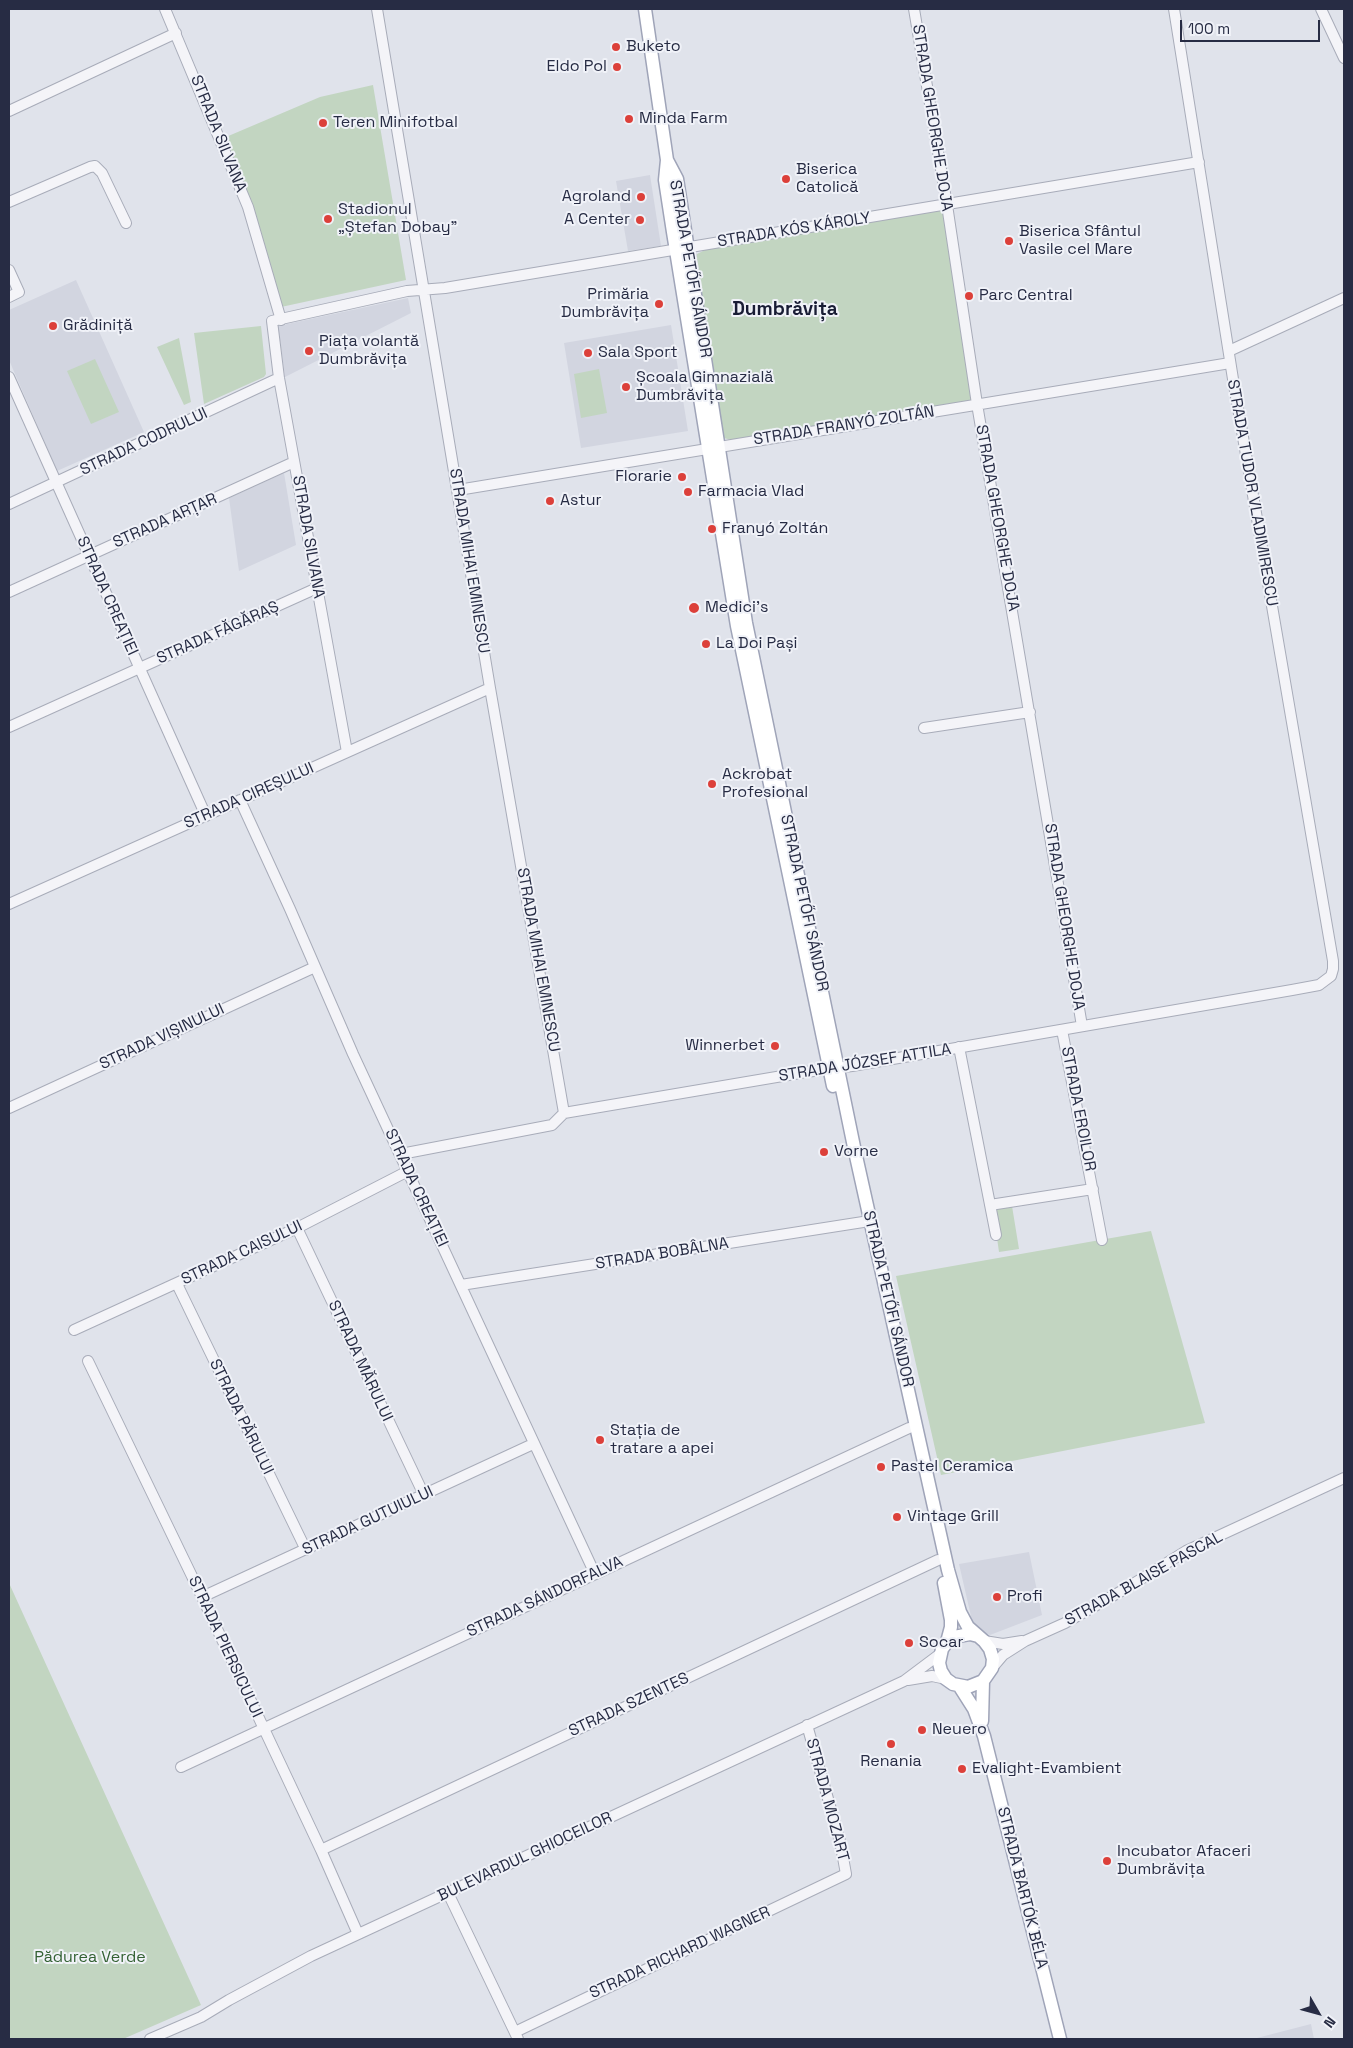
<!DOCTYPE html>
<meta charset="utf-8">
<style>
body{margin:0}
#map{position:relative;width:1353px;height:2048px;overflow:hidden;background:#e0e3eb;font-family:"Space Grotesk",sans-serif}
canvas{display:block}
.frame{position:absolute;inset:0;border:10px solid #272c44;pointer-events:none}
.north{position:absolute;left:1293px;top:1988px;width:50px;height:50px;-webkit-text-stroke:4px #f0f2f8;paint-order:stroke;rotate:128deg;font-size:14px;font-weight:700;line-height:20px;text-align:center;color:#272c44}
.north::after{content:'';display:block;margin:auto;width:18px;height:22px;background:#272c44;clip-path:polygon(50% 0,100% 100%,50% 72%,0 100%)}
.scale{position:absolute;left:1180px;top:20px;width:140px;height:22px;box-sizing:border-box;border:2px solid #272c44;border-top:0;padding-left:6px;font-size:15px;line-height:18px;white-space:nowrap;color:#272c44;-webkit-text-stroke:4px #f0f2f8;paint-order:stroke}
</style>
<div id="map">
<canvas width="1353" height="2048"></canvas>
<div class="frame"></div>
<div class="north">N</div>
<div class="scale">100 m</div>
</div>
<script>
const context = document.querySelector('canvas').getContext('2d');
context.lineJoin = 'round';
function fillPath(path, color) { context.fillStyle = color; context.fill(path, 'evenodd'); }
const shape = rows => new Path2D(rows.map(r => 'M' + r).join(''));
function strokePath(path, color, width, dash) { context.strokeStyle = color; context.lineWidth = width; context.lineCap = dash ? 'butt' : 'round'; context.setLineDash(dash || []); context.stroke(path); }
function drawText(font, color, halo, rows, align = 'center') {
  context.font = font + ' "Space Grotesk",sans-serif'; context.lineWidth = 4; context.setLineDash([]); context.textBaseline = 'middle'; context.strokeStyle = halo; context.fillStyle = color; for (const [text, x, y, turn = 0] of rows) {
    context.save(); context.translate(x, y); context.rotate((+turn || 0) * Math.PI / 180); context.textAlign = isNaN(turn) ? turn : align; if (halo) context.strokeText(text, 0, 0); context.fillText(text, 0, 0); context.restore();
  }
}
const built = shape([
 [650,175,661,246,628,251,616,181],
 [76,280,144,432,57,471,9,360,9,310],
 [408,298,411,313,285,377,278,326],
 [671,325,688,431,581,448,564,343],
 [284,473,296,545,239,571,229,498],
 [1029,1552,1042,1615,990,1635,979,1630,973,1625,959,1564],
 [1311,2024,1314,2039,1253,2039]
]);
const green = shape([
 [373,85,406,280,281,307,252,204,226,137,320,97],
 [947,205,977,404,731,440,724,438,720,433,693,262,697,254,705,250],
 [261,326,266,374,264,377,204,404,194,333],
 [179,338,191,402,184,405,157,347],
 [95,359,119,412,91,424,67,371],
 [599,369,607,413,581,418,574,374],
 [1012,1206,1019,1249,999,1252,993,1210],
 [1151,1231,1205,1423,941,1475,896,1276],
 [9,1583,201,2005,123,2039,9,2039]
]);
const minor = shape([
 [165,9,248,207,281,320],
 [377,9,490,688,564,1113],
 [914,9,947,205,977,404,1082,1026],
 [1321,9,1344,58],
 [9,111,176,33],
 [9,202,90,167,95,166,102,173,126,223],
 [9,270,19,292,9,297],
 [1229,351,1344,298],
 [9,377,206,816],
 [458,490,1230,363],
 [9,504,279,378],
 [9,592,294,462],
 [9,727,317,588],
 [924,728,1030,712],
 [347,752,279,378,272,321,407,291,445,288,1199,162],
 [240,800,290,909,353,1054,595,1574],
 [9,904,490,688],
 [1062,1030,1102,1240],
 [959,1047,996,1235],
 [9,1108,315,967],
 [401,1154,552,1125,564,1113,806,1072,852,1066,1292,990,1319,985,1331,976,1333,969,1333,961,1233,379,1174,9],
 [990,1205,1093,1189],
 [297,1228,424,1495],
 [177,1284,306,1550],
 [461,1285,863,1222],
 [74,1330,297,1228,408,1171],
 [88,1361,202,1597,321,1850,358,1934],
 [202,1597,533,1444],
 [984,1641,1003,1644,1022,1641],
 [992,1668,1003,1655,1025,1641,1065,1623,1125,1589,1186,1551,1344,1478],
 [908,1680,932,1676,946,1679],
 [181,1767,909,1428],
 [321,1850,938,1560],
 [448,1893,518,2039],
 [515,2032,846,1874,840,1841,807,1725],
 [150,2039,201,2017,229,2000,311,1956,904,1681,940,1654]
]);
const major = shape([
 [645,9,667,160,665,180,673,232,737,626,833,1086],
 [667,160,677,179,746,623,854,1147,948,1570,960,1612,968,1627,984,1641,990,1649,993,1659,992,1668,983,1681,968,1687,953,1684,946,1679,941,1671,939,1663,942,1649,947,1642,954,1637,970,1634,978,1636],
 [944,1583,951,1620,951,1627,947,1642],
 [960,1687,974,1709,984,1736,1060,2039],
 [982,1721,983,1681]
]);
const markers = [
 [616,47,5,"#dc403a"],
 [617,67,5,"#dc403a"],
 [629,119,5,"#dc403a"],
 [323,123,5,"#dc403a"],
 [786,179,5,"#dc403a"],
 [641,197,5,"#dc403a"],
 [328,219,5,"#dc403a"],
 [640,220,5,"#dc403a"],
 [1009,241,5,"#dc403a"],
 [969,296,5,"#dc403a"],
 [659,304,5,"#dc403a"],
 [53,326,5,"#dc403a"],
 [309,351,5,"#dc403a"],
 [588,353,5,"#dc403a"],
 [626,387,5,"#dc403a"],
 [682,477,5,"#dc403a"],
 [688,492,5,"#dc403a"],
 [550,501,5,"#dc403a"],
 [712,529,5,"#dc403a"],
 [694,608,6,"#dc403a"],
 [706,644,5,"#dc403a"],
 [712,784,5,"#dc403a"],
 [775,1046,5,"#dc403a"],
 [824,1152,5,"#dc403a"],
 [600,1440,5,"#dc403a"],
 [881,1467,5,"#dc403a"],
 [897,1517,5,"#dc403a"],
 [997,1597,5,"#dc403a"],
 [909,1643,5,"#dc403a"],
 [922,1730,5,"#dc403a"],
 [891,1744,5,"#dc403a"],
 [962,1769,5,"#dc403a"],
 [1107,1861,5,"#dc403a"]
];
const poiNames = [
 ["Buketo",626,47],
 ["Eldo Pol",607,67,"right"],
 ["Minda Farm",639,119],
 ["Teren Minifotbal",333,123],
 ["Biserica",796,170],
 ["Catolică",796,188],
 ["Agroland",631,197,"right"],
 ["Stadionul",338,210],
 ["„Ștefan Dobay”",338,228],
 ["A Center",630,220,"right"],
 ["Biserica Sfântul",1019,232],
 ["Vasile cel Mare",1019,250],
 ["Primăria",649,295,"right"],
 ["Dumbrăvița",649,313,"right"],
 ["Parc Central",979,296],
 ["Grădiniță",63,326],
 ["Piața volantă",319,342],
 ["Dumbrăvița",319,360],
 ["Sala Sport",598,353],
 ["Școala Gimnazială",636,378],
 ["Dumbrăvița",636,396],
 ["Florarie",672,477,"right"],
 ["Farmacia Vlad",698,492],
 ["Astur",560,501],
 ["Franyó Zoltán",722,529],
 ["Medici's",705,608],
 ["La Doi Pași",716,644],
 ["Ackrobat",722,775],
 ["Profesional",722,793],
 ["Winnerbet",765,1046,"right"],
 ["Vorne",834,1152],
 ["Stația de",610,1431],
 ["tratare a apei",610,1449],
 ["Pastel Ceramica",891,1467],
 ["Vintage Grill",907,1517],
 ["Profi",1007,1597],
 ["Socar",919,1643],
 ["Neuero",932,1730],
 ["Renania",891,1762,"center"],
 ["Evalight-Evambient",972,1769],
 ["Incubator Afaceri",1117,1852],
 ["Dumbrăvița",1117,1870]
];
const streetNames = [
 ["STRADA GHEORGHE DOJA",932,118,81],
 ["STRADA SILVANA",218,134,68],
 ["STRADA KÓS KÁROLY",794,230,-9],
 ["STRADA PETŐFI SÁNDOR",690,269,80],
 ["STRADA FRANYÓ ZOLTÁN",844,426,-9],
 ["STRADA CODRULUI",144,442,-25],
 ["STRADA TUDOR VLADIMIRESCU",1252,493,80],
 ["STRADA GHEORGHE DOJA",997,518,80],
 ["STRADA ARȚAR",165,521,-24],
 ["STRADA SILVANA",308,537,80],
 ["STRADA MIHAI EMINESCU",469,561,81],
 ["STRADA CREAȚIEI",107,596,66],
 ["STRADA FĂGĂRAȘ",218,633,-24],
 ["STRADA CIREȘULUI",249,796,-24],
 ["STRADA PETŐFI SÁNDOR",804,903,78],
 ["STRADA GHEORGHE DOJA",1064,917,81],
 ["STRADA MIHAI EMINESCU",538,960,80],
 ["STRADA VIȘINULUI",162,1037,-25],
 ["STRADA JÓZSEF ATTILA",865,1063,-9],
 ["STRADA EROILOR",1078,1109,79],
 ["STRADA CREAȚIEI",416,1188,65],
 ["STRADA CAISULUI",242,1253,-25],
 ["STRADA BOBÂLNA",662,1254,-9],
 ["STRADA PETŐFI SÁNDOR",888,1299,77],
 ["STRADA MĂRULUI",360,1361,65],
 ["STRADA PĂRULUI",241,1417,64],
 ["STRADA GUTUIULUI",368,1521,-25],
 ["STRADA BLAISE PASCAL",1144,1579,-29],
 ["STRADA SÁNDORFALVA",545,1597,-25],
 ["STRADA PIERSICULUI",225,1647,65],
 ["STRADA SZENTES",629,1705,-25],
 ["STRADA MOZART",827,1800,75],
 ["BULEVARDUL GHIOCEILOR",525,1857,-25],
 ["STRADA BARTÓK BÉLA",1022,1888,76],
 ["STRADA RICHARD WAGNER",680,1953,-25]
];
const parkNames = [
 ["Pădurea Verde",90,1958]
];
const quarterNames = [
 ["Dumbrăvița",785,310]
];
fillPath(built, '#d2d5e0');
fillPath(green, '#c2d5c1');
strokePath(minor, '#a8acb9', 12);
strokePath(major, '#9fa4b8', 15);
strokePath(minor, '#f4f4f8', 10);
strokePath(major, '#fff', 12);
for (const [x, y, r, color] of markers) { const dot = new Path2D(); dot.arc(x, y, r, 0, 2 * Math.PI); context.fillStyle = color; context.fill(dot); strokePath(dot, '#f0f2f8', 2); }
drawText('16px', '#272c44', '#f0f2f8', poiNames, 'left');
drawText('16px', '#272c44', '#f0f2f8', streetNames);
drawText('16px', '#336133', '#f0f2f8', parkNames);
drawText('bold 19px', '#191d35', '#f0f2f8', quarterNames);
</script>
